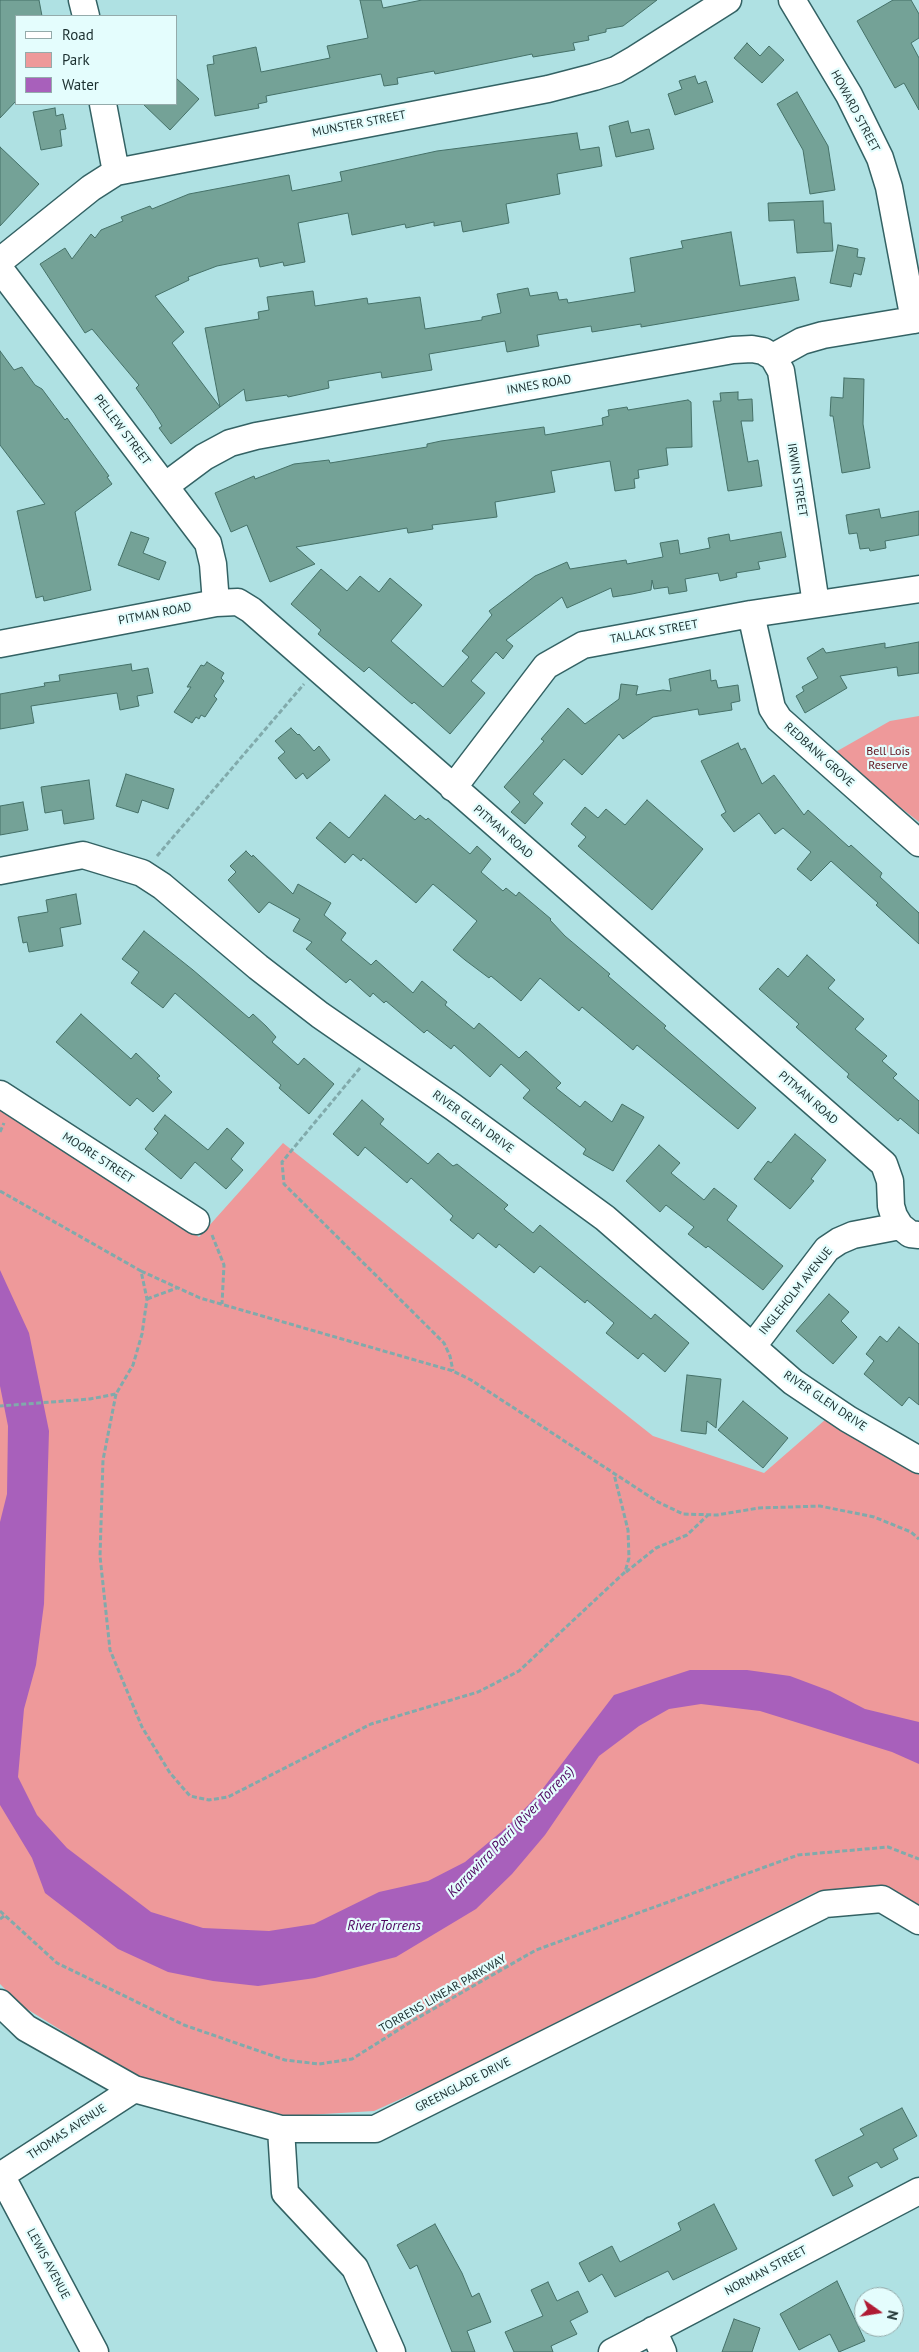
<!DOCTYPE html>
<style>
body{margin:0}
#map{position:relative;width:919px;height:2352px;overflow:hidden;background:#afe1e3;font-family:"PT Sans",sans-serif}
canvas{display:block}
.legend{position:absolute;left:15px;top:15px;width:162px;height:90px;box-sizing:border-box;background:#e4fdfd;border:1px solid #94abab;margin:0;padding:6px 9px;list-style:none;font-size:15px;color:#1b2f2f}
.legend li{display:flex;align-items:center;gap:10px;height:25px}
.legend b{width:25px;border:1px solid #94abab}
.north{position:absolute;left:854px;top:2287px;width:50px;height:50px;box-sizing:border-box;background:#e4fdfd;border:1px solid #94abab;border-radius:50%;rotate:103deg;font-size:14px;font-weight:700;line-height:20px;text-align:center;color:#1b2f2f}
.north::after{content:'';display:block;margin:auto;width:18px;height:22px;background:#af1b34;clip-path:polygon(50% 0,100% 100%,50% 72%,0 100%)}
</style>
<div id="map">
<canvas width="919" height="2352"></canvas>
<ul class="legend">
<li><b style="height:6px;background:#fff"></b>Road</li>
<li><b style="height:14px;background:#ee999a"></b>Park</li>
<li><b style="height:14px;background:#a860bb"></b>Water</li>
</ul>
<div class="north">N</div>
</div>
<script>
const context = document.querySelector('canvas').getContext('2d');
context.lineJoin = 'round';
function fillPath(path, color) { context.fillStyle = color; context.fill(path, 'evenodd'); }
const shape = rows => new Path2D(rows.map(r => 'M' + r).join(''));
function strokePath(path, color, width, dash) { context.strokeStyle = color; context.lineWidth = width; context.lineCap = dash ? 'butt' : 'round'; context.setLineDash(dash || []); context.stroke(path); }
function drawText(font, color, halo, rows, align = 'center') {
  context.font = font + ' "PT Sans",sans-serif'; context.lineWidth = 4.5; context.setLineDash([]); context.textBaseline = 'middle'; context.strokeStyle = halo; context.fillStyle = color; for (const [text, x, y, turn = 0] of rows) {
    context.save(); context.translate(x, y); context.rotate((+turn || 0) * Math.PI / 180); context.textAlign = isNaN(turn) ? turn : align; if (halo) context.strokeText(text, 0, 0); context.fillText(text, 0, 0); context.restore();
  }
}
const green = shape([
 [919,716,919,822,832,754,890,721],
 [0,1106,199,1237,283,1143,653,1436,764,1473,826,1419,919,1475,919,1906,882,1885,816,1892,436,2083,374,2111,274,2117,135,2076,22,2006,0,1984]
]);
const water = shape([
 [0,1270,29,1333,49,1431,44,1604,36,1665,24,1709,18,1777,37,1815,67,1848,151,1912,203,1928,269,1931,314,1924,379,1892,428,1881,465,1862,507,1827,538,1795,614,1695,690,1670,747,1670,790,1676,830,1691,865,1709,919,1722,919,1764,892,1752,760,1711,701,1704,669,1709,639,1726,599,1756,545,1835,512,1874,476,1909,396,1957,315,1978,258,1986,213,1981,168,1972,118,1949,45,1893,32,1858,0,1805,0,1522,7,1494,8,1426,0,1386]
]);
const building = shape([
 [0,0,39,0,42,16,16,16,16,101,0,118,0,0],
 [360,0,381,0,383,8,422,0,657,0,623,26,606,29,606,32,588,36,589,40,573,43,575,50,533,57,532,54,435,74,434,71,397,78,398,84,384,86,381,74,266,96,267,102,258,104,259,108,215,116,207,65,214,64,213,56,256,47,261,72,330,58,327,46,368,38,360,0],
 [893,0,911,0,919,14,919,38,911,43,919,58,919,110,904,83,895,88,857,21,893,0],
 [747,43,760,56,769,46,784,60,762,83,734,58,747,43],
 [695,76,698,84,706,81,713,102,675,115,668,94,682,89,679,81,695,76],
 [176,78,199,99,170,130,143,104,176,104,176,78],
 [797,92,828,146,835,190,810,194,803,150,777,104,797,92],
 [55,108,56,116,63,114,66,129,60,130,62,146,41,150,33,112,55,108],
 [628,121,631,133,649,129,654,149,616,157,609,126,628,121],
 [577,133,580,150,599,147,602,166,557,174,560,194,506,204,509,223,463,232,461,221,434,226,434,222,406,228,405,224,352,235,348,213,298,223,305,262,284,266,283,262,260,267,258,258,217,266,188,277,189,280,155,296,184,332,172,343,220,407,171,444,159,428,162,426,154,413,136,388,139,385,92,329,85,333,40,264,65,248,72,259,91,234,95,238,101,230,123,221,121,217,150,206,152,209,189,194,289,175,292,191,342,181,340,172,437,151,577,133],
 [0,147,39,184,0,226,0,147],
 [823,201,824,223,831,223,833,251,797,253,794,220,769,221,768,203,823,201],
 [731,232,740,286,795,277,799,300,641,327,641,324,592,332,591,326,537,335,539,346,507,352,505,341,429,354,432,370,382,378,381,372,328,381,329,388,288,397,287,395,246,401,244,389,220,407,205,328,259,319,258,312,269,310,267,297,313,291,315,306,367,298,368,304,420,297,425,329,482,320,482,317,501,313,497,294,528,288,530,296,557,292,559,300,567,299,568,303,635,292,630,258,683,248,681,241,731,232],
 [838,245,858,249,857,257,865,258,861,275,854,273,851,287,830,283,838,245],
 [0,351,14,370,22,367,35,385,42,389,65,420,67,418,109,476,107,477,112,484,75,512,91,590,44,601,43,596,36,598,17,511,45,504,0,445,0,351],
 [844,378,864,379,863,424,870,468,842,473,833,416,830,416,831,397,843,398,844,378],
 [738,392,738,400,752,399,753,421,741,421,748,462,758,460,762,486,728,491,713,401,721,401,720,393,738,392],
 [688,400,691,402,692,447,666,448,668,465,638,470,639,478,634,479,635,488,615,491,610,461,551,471,555,492,495,502,497,517,432,525,433,529,408,533,407,528,296,547,315,564,270,582,247,525,231,532,215,493,254,476,255,479,294,464,329,460,330,463,427,447,427,444,441,441,544,427,545,435,603,425,602,418,609,416,608,410,627,407,628,410,688,400],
 [879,509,881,518,919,511,919,535,885,541,886,548,870,551,869,548,860,549,857,533,849,534,846,515,879,509],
 [131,532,149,538,143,553,166,562,159,580,118,565,131,532],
 [781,532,786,557,758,562,760,569,736,573,737,577,720,581,718,573,685,579,687,591,669,594,668,587,654,589,652,580,651,590,632,594,613,597,611,588,567,608,562,597,506,640,513,646,503,659,496,652,471,681,485,693,450,734,414,702,412,704,369,667,364,672,342,654,318,634,321,630,291,604,321,569,347,591,360,576,379,592,390,578,422,605,391,641,443,687,469,657,462,651,492,615,489,611,535,576,567,562,570,569,626,560,627,564,663,557,660,543,678,540,680,554,710,548,708,538,729,534,730,541,781,532],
 [919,642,919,673,898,676,897,667,840,676,847,688,805,713,796,696,804,691,802,687,818,678,807,658,823,648,826,653,885,643,885,648,919,642],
 [207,662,224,673,221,678,224,681,214,696,217,699,205,717,201,715,199,719,196,717,192,723,174,712,191,687,187,687,201,665,204,666,207,662],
 [131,664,132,671,148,668,153,693,137,696,139,706,120,710,117,693,31,706,34,723,0,729,0,694,45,686,44,683,60,681,59,675,131,664],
 [710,670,711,681,716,680,718,688,738,685,740,701,731,703,732,710,699,715,698,709,653,717,623,739,619,734,582,775,564,759,533,794,543,803,525,824,511,812,520,802,504,787,544,741,541,739,568,708,585,724,619,699,621,684,638,686,636,695,663,690,671,691,669,679,710,670],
 [291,728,298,735,299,734,314,751,319,746,330,760,307,779,303,773,296,779,278,758,285,752,275,741,291,728],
 [738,743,741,750,745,748,762,784,774,775,804,815,808,810,849,847,851,845,882,873,880,877,919,913,919,944,876,905,878,903,831,861,811,881,797,869,811,852,783,828,775,834,759,813,734,832,721,815,726,812,701,761,738,743],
 [126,774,174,789,168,809,142,800,138,813,116,806,126,774],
 [89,780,94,819,64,824,62,810,45,813,41,787,89,780],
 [385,795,415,820,420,815,426,820,428,818,470,854,477,846,491,859,481,872,503,891,506,888,516,896,519,892,551,919,550,920,565,936,610,974,608,976,666,1026,664,1028,756,1108,738,1129,637,1045,633,1050,582,1007,579,1011,540,978,521,1001,491,976,489,978,465,960,453,950,477,921,433,884,416,903,363,858,361,861,353,854,345,863,316,838,330,822,349,838,385,795],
 [647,800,703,849,652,910,578,846,586,837,571,824,585,807,598,818,606,809,625,825,647,800],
 [23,802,28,830,0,835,0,806,23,802],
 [246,851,252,857,253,855,293,894,298,884,331,903,324,915,346,933,341,940,371,965,376,960,413,993,422,981,447,1002,445,1005,474,1029,479,1023,519,1058,526,1051,561,1083,556,1088,580,1107,585,1101,612,1122,622,1104,644,1117,613,1171,583,1154,586,1149,523,1098,530,1090,501,1064,490,1077,454,1045,451,1049,427,1030,424,1033,386,1001,384,1003,373,993,370,997,350,979,346,983,306,949,312,942,293,931,300,919,269,902,259,913,228,880,236,872,230,866,246,851],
 [76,894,81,924,60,928,63,946,29,952,27,942,23,943,18,917,48,912,46,900,76,894],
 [144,931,193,970,249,1018,253,1014,266,1026,276,1037,272,1042,298,1065,304,1058,334,1084,309,1114,279,1088,281,1085,175,993,163,1008,131,983,139,972,122,959,144,931],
 [807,955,835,980,828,988,864,1019,855,1029,887,1056,882,1061,897,1074,893,1078,919,1101,919,1134,900,1118,898,1121,847,1077,849,1074,796,1027,799,1024,759,989,778,968,788,977,807,955],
 [81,1014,131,1059,136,1053,160,1076,157,1078,172,1092,153,1112,137,1098,130,1106,56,1042,81,1014],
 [362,1100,384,1119,380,1124,428,1164,438,1153,453,1166,457,1164,508,1205,504,1209,533,1233,540,1225,651,1319,655,1314,689,1343,665,1372,643,1353,638,1359,606,1333,614,1323,587,1300,585,1303,540,1266,534,1273,499,1244,496,1248,478,1233,473,1239,450,1220,453,1216,411,1178,407,1183,365,1147,358,1156,333,1134,362,1100],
 [165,1115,208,1150,227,1128,244,1143,231,1159,243,1170,226,1189,195,1162,181,1179,145,1149,158,1133,154,1129,165,1115],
 [795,1134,826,1160,811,1179,814,1181,790,1209,754,1179,768,1161,771,1163,795,1134],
 [659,1145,680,1163,671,1173,704,1200,714,1188,737,1206,727,1220,783,1266,763,1290,708,1246,706,1248,688,1234,694,1227,666,1205,660,1212,626,1181,659,1145],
 [829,1294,849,1312,841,1321,857,1337,833,1364,796,1331,829,1294],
 [899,1327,919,1344,919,1405,909,1397,902,1406,864,1374,874,1361,866,1354,880,1336,887,1342,899,1327],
 [687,1375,721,1379,716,1428,707,1421,706,1434,681,1431,687,1375],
 [743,1401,788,1438,763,1468,718,1430,743,1401],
 [902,2108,917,2136,893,2149,898,2159,881,2168,877,2162,848,2177,853,2186,833,2196,815,2160,864,2135,860,2129,902,2108],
 [714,2204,737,2249,673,2280,668,2271,615,2297,602,2274,589,2282,579,2263,612,2246,620,2262,681,2230,678,2223,714,2204],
 [435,2224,462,2273,472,2297,479,2293,491,2322,467,2331,475,2352,452,2352,417,2265,410,2269,397,2245,435,2224],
 [837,2281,865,2341,839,2352,830,2334,799,2350,780,2314,837,2281],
 [548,2282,557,2301,578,2291,588,2312,570,2321,577,2334,551,2346,553,2352,514,2352,505,2332,543,2316,531,2290,548,2282],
 [734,2319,760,2328,752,2352,722,2352,734,2319]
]);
const path = shape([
 [157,856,304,684],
 [360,1068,282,1162,284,1184,444,1343,450,1356,453,1371],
 [0,1132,4,1123],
 [0,1191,141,1271,147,1299,142,1334,133,1365,116,1394,90,1399,0,1406],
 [212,1235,224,1265,222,1304],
 [141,1271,200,1298,453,1371,471,1380,658,1502,683,1514,717,1515,759,1508,820,1506,874,1517,911,1532,919,1539],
 [147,1299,177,1288],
 [116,1394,103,1460,100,1556,110,1650,142,1727,170,1773,190,1796,209,1800,228,1797,371,1724,478,1692,519,1671,625,1572,629,1558,628,1530,614,1474],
 [626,1572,656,1548,687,1535,708,1515],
 [0,1911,57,1963,184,2025,285,2060,319,2064,352,2059,414,2020,536,1950,798,1855,888,1847,919,1859],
 [0,1919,4,1916]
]);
const minor = shape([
 [82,0,86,16],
 [792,0,849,95,880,158,889,187,914,320],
 [103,104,116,172],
 [0,261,91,188,116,172,548,89,594,77,616,70,635,59,728,0],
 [0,269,208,543,213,564,216,603],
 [773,357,781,371,816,604],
 [165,486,204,457,230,443,256,436,733,350,752,349,763,351,773,357,802,341,823,335,919,319],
 [751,614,772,708,779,719,919,843],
 [0,644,216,603,238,602,251,610,884,1164,890,1181,891,1206,894,1216,900,1226,910,1234,919,1235],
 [453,788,546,666,583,645,751,614,919,589],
 [0,871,83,855,142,873,162,886,258,967,320,1015,453,1107,605,1218,793,1382,848,1419,919,1460],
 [0,1094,196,1221],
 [753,1346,827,1249,839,1241,853,1235,900,1226],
 [0,2003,26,2028,134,2089,281,2129,375,2129,825,1904,882,1899,919,1921],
 [281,2129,285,2193,355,2268,392,2352],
 [1,2175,95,2352],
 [0,2176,134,2089],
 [653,2330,663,2352],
 [612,2352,919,2191]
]);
const streetNames = [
 ["HOWARD STREET",855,111,62],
 ["MUNSTER STREET",359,124,-11],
 ["INNES ROAD",539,385,-10],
 ["PELLEW STREET",122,430,53],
 ["IRWIN STREET",797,480,81],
 ["PITMAN ROAD",155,614,-11],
 ["TALLACK STREET",654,632,-10],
 ["REDBANK GROVE",819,755,42],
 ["PITMAN ROAD",503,832,41],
 ["PITMAN ROAD",808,1098,41],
 ["RIVER GLEN DRIVE",473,1122,36],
 ["MOORE STREET",98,1158,33],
 ["INGLEHOLM AVENUE",796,1291,-51],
 ["RIVER GLEN DRIVE",825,1401,34],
 ["TORRENS LINEAR PARKWAY",443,1994,-30],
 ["GREENGLADE DRIVE",463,2085,-27],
 ["THOMAS AVENUE",67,2132,-33],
 ["LEWIS AVENUE",48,2264,62],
 ["NORMAN STREET",766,2271,-28]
];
const parkNames = [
 ["Bell Lois",888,752],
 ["Reserve",888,766]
];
const waterNames = [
 ["Karrawirra Parri (River Torrens)",511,1832,-46],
 ["River Torrens",384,1926]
];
fillPath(green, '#ee999a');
fillPath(water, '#a860bb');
fillPath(building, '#74a297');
strokePath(building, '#457168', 1);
strokePath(minor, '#336264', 29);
strokePath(path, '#81aaab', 3, [5, 2.5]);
strokePath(minor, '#fff', 26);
drawText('12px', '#1b2f2f', '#e4fdfd', streetNames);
drawText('12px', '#60131d', '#e4fdfd', parkNames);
drawText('italic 14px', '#4e045e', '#e4fdfd', waterNames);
</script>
